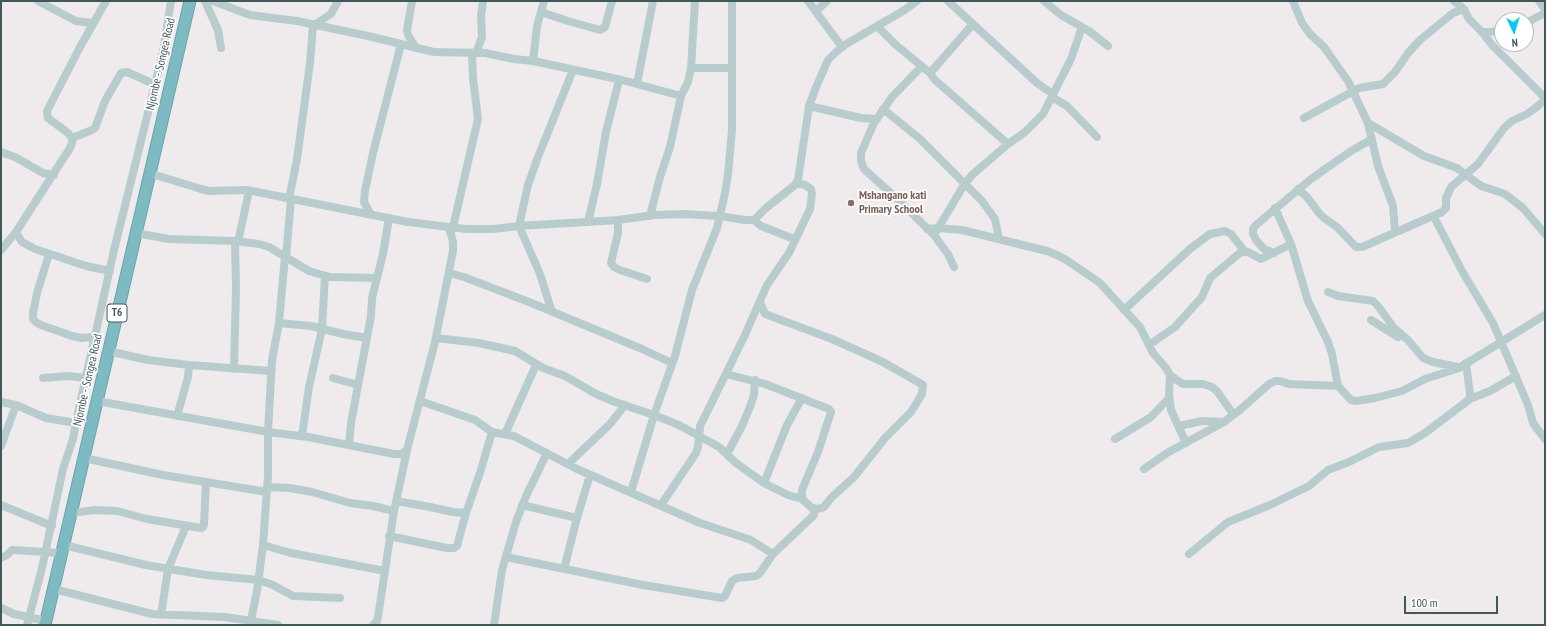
<!DOCTYPE html>
<style>
body{margin:0}
#map{position:relative;width:1546px;height:626px;overflow:hidden;background:#efebed;font-family:"PT Sans Narrow",sans-serif}
canvas{display:block}
.frame{position:absolute;inset:0;border:2px solid #42595c;pointer-events:none}
.north{position:absolute;left:1494px;top:12px;width:40px;height:40px;box-sizing:border-box;background:#fff;border:1px solid #b3bdbe;border-radius:50%;rotate:176deg;font-size:11px;font-weight:700;line-height:16px;text-align:center;color:#42595c}
.north::after{content:'';display:block;margin:auto;width:14px;height:18px;background:#03caf2;clip-path:polygon(50% 0,100% 100%,50% 72%,0 100%)}
.scale{position:absolute;left:1404px;top:596px;width:94px;height:18px;box-sizing:border-box;border:2px solid #42595c;border-top:0;padding-left:5px;font-size:12px;line-height:14px;white-space:nowrap;color:#42595c;-webkit-text-stroke:3px #fff;paint-order:stroke}
</style>
<div id="map">
<canvas width="1546" height="626"></canvas>
<div class="frame"></div>
<div class="north">N</div>
<div class="scale">100 m</div>
</div>
<script>
const context = document.querySelector('canvas').getContext('2d');
context.lineJoin = 'round';
const shape = rows => new Path2D(rows.map(r => 'M' + r).join(''));
function strokePath(path, color, width, dash) { context.strokeStyle = color; context.lineWidth = width; context.lineCap = dash ? 'butt' : 'round'; context.setLineDash(dash || []); context.stroke(path); }
function drawText(font, color, halo, rows, align = 'center') {
  context.font = font + ' "PT Sans Narrow",sans-serif'; context.lineWidth = 3.5; context.setLineDash([]); context.textBaseline = 'middle'; context.strokeStyle = halo; context.fillStyle = color; for (const [text, x, y, turn = 0] of rows) {
    context.save(); context.translate(x, y); context.rotate((+turn || 0) * Math.PI / 180); context.textAlign = isNaN(turn) ? turn : align; if (halo) context.strokeText(text, 0, 0); context.fillText(text, 0, 0); context.restore();
  }
}
const minor = shape([
 [38,1,76,21,93,23],
 [205,1,218,30,221,48],
 [213,1,250,15,297,21,368,36,434,52,485,53,514,59,533,61,622,80,681,96],
 [412,1,407,30,408,35,416,48],
 [808,1,842,47],
 [948,1,1037,83,1053,94],
 [1044,1,1061,15,1089,31,1108,46],
 [1293,1,1302,23,1310,34,1324,47,1348,81,1368,123,1378,166,1393,206,1395,232],
 [1454,1,1464,9,1469,19,1482,32,1491,32,1502,29],
 [1539,1,1545,9],
 [816,11,827,1],
 [541,12,568,21,600,30,605,27,612,1],
 [1526,23,1545,13],
 [314,25,331,14,338,1],
 [877,26,896,45,930,73,935,80,1008,144],
 [1482,32,1493,46,1545,98],
 [476,53,482,37,481,16,483,1],
 [533,61,537,26,544,1],
 [922,66,892,97,874,123,861,153,861,161,864,169,893,195,934,235,948,254,954,267],
 [691,68,732,68],
 [930,73,973,24],
 [637,84,653,1],
 [1052,97,1067,106,1097,137],
 [809,106,861,118,877,119],
 [883,109,919,138,982,201,995,219,999,239],
 [1304,118,1359,88,1383,84,1395,72,1408,53,1420,40,1453,13,1464,9],
 [1368,123,1424,156,1457,168,1481,186,1505,194,1523,208,1545,234],
 [72,138,92,130,95,128,105,101,121,73,127,72,154,84],
 [1,152,15,157,43,173,54,175],
 [149,173,201,189,209,191,247,190,408,222,466,229,493,229,519,226,618,220,654,215,683,214,719,216,745,220,754,220,766,208,795,185,798,180,809,106,817,85,828,60,835,53,846,44,903,11,917,1],
 [1298,189,1307,197,1319,213,1324,218,1337,227,1356,247,1362,247,1442,212,1446,208,1446,198,1451,187,1478,164,1504,128,1512,121,1527,114,1538,106,1545,99],
 [289,199,297,159,310,63,313,25],
 [1275,208,1291,244,1308,301,1328,342,1332,354,1338,386],
 [371,215,364,202,365,191,373,153,401,44],
 [650,216,660,177,670,147,681,96,688,82,691,68,695,1],
 [1434,217,1462,271,1493,323,1528,405,1533,423,1545,439],
 [618,220,618,233,611,263,614,267,620,270,647,279],
 [754,220,761,226,794,239],
 [588,222,597,184,606,132,619,80],
 [453,227,478,119,473,78,472,53],
 [927,229,938,228,962,230,1047,251,1059,256,1068,261,1100,283,1140,327,1153,353,1166,368,1170,375,1169,394,1171,410,1186,443],
 [16,232,22,242,35,249,86,266,110,271],
 [136,233,169,239,235,241,259,244,269,247,309,271,319,274,330,277,377,278],
 [934,235,964,185,972,175,1008,144,1025,132,1043,114,1071,59,1082,27],
 [238,242,249,191],
 [1,250,16,232,70,148,72,143,72,138,68,133,48,118,47,111,80,47,106,1],
 [1274,253,1264,249,1256,240,1253,234,1253,229,1256,225,1311,179,1351,151,1372,139],
 [49,254,37,293,33,313,33,319,37,323,41,325,72,336,81,338,95,337],
 [286,257,291,199],
 [449,273,464,277,529,302,642,349,672,363],
 [1328,292,1338,296,1373,301,1378,306,1394,328,1408,340,1423,358,1433,362,1458,367],
 [760,302,765,314,832,339,883,362,923,385,922,394,911,412,885,438,854,477,831,498,824,507,818,509,812,508],
 [1124,310,1191,248,1210,234,1225,231,1231,234,1245,252],
 [552,312,540,274,519,226,528,185,538,157,573,70],
 [1371,320,1398,337],
 [279,323,311,326,343,334,367,338],
 [436,338,479,343,515,351,543,368,565,376,596,394,615,402,654,415,679,425,719,447,736,463,764,483,788,495,802,499],
 [1149,345,1175,327,1202,297,1210,278,1241,252,1248,252,1261,259,1291,244],
 [108,351,148,360,189,365,271,371],
 [234,369,236,288,235,241],
 [1170,375,1178,381,1183,384,1203,384,1212,387,1217,391,1233,414],
 [43,378,68,376,86,378],
 [333,378,358,385],
 [1470,399,1490,391,1516,376],
 [97,401,268,432,308,437,394,454,401,454,407,450],
 [420,401,475,420,492,432,514,436,577,469,700,523,751,540,773,554],
 [1,402,16,405,46,418,76,423],
 [177,416,188,377,189,365],
 [1179,426,1202,421,1224,422],
 [505,434,536,365],
 [302,436,309,387,322,329,325,276],
 [1115,439,1151,417,1169,398],
 [349,445,351,423,371,316,372,298,383,254,389,218],
 [1,446,16,405],
 [727,454,741,428,750,407,754,395,755,380],
 [84,458,163,475,267,492],
 [568,464,610,424,625,405],
 [1144,469,1167,453,1224,422,1241,409,1269,384,1275,381,1280,381,1289,384,1338,386,1351,400,1356,401,1375,398,1402,391,1425,379,1459,368,1545,315],
 [764,483,787,425,802,398],
 [267,487,290,488,312,492,350,503,373,506,394,511],
 [631,492,654,415,675,356,692,290,717,228,725,193,728,175,732,129,732,1],
 [396,501,430,507,453,512,466,513],
 [1,505,52,526],
 [522,505,577,518],
 [661,505,696,453,698,447,700,426,708,410,744,337,767,285,789,253,810,209,812,194,811,189,805,185,796,183],
 [71,513,95,510,117,511,147,519,201,528,203,527,204,525,206,482],
 [389,536,447,548,454,548,457,546,466,513,480,473,492,432],
 [64,545,146,565,206,575,259,580,273,585,293,596,340,598],
 [263,545,291,553,385,571],
 [1189,554,1228,522,1270,505,1309,486,1328,470,1349,462,1379,447,1408,443,1425,433,1470,399,1470,394,1466,363],
 [506,557,643,585,716,597,722,598,725,596,732,581,737,578,756,576,760,573,773,554,814,515,814,512,812,508,802,499,802,490,818,452,831,412,829,409,765,384,726,374],
 [1,558,7,555,12,550,62,553],
 [564,569,577,518,590,475],
 [54,589,152,614,225,617,278,625],
 [1,608,14,614,46,621],
 [161,615,168,569,186,526],
 [27,625,42,568,63,469,73,439,77,417,114,250,163,52,171,1],
 [250,625,257,591,263,545,268,475,268,432,272,360,279,323,285,256],
 [373,625,377,621,378,617,394,511,408,446,435,342,453,251,453,242,449,227],
 [494,625,502,570,516,522,527,494,547,453]
]);
const highway = shape([
 [45,625,190,1]
]);
const markers = [
 [851,203,4,"#8d6e63"]
];
const shields = [
 [117,313,20]
];
const shieldNames = [
 ["T6",117,313]
];
const streetNames = [
 ["Njombe - Songea Road",161,64,-77],
 ["Njombe - Songea Road",88,380,-77]
];
const educationNames = [
 ["Mshangano kati",859,196],
 ["Primary School",859,210]
];
strokePath(highway, '#68a5ae', 13);
strokePath(minor, '#b8ccce', 8);
strokePath(highway, '#7dbac2', 11);
for (const [x, y, r, color] of markers) { const dot = new Path2D(); dot.arc(x, y, r, 0, 2 * Math.PI); context.fillStyle = color; context.fill(dot); strokePath(dot, '#fff', 1.5); }
for (const [x, y, w] of shields) { const box = new Path2D(); box.roundRect(x - w / 2, y - 9, w, 18, 3); context.fillStyle = '#fff'; context.fill(box); strokePath(box, '#42595c', 1); }
drawText('bold 11px', '#42595c', null, shieldNames);
drawText('12px', '#42595c', '#fff', streetNames);
drawText('bold 12px', '#785e54', '#fff', educationNames, 'left');
</script>
